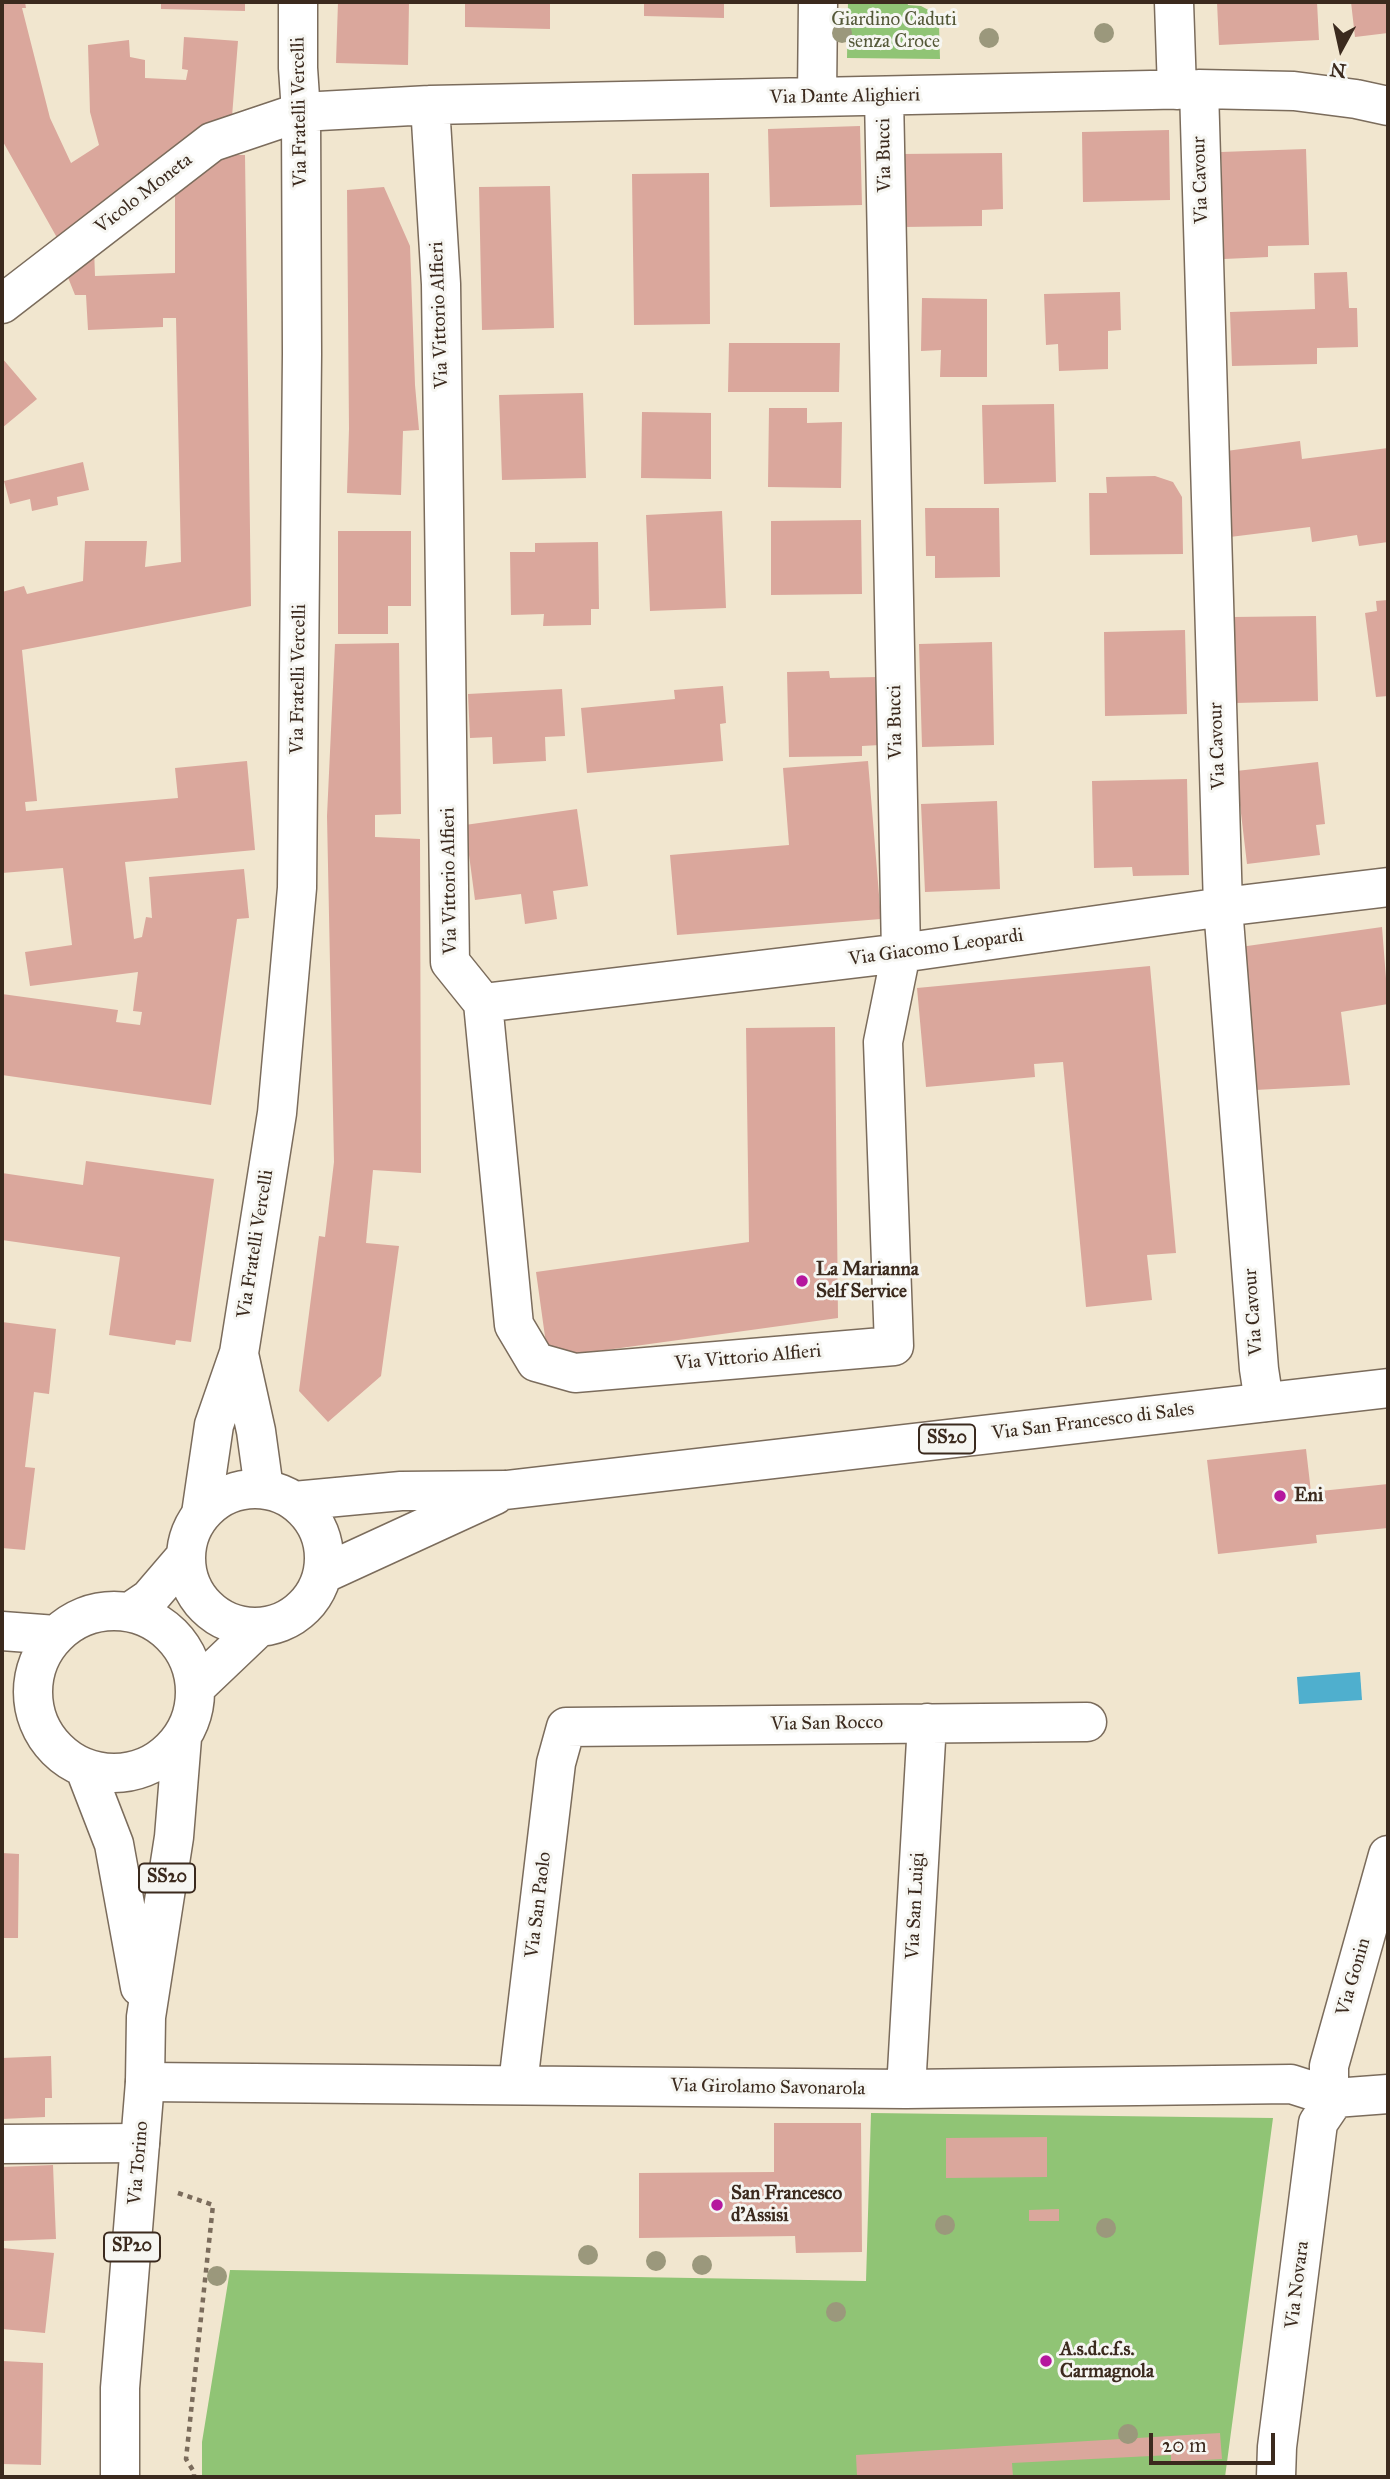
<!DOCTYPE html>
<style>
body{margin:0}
#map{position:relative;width:1390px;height:2479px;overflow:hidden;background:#f1e6cf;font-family:"IM FELL Great Primer",serif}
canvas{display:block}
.frame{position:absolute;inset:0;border:4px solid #3b2a1e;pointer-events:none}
.north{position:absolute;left:1306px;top:14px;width:70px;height:70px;-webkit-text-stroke:5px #f6f6f2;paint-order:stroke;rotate:188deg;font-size:19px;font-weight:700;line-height:28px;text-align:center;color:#3b2a1e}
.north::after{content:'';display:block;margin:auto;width:24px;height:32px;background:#3b2a1e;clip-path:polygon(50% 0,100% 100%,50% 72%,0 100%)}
.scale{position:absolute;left:1149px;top:2433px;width:126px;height:32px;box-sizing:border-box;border:4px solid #3b2a1e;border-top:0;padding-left:9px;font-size:21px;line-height:24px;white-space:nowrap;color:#3b2a1e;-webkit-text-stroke:5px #f6f6f2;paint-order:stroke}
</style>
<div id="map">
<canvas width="1390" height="2479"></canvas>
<div class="frame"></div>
<div class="north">N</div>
<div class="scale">20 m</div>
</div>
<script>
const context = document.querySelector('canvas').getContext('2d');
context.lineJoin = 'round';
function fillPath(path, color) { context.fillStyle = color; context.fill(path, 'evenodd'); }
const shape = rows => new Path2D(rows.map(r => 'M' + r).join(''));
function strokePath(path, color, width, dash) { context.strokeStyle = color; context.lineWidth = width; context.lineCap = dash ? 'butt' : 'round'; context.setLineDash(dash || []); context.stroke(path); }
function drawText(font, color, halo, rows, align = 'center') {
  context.font = font + ' "IM FELL Great Primer",serif'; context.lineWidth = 6; context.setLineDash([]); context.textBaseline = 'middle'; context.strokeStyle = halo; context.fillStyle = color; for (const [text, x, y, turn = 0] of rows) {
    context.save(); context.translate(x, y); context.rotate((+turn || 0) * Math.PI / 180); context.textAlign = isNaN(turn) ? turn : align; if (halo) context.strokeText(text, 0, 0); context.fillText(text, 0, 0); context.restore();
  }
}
const green = shape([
 [848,2,907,2,908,5,921,6,934,13,939,24,940,59,847,58],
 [871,2113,1273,2118,1225,2477,202,2477,202,2442,230,2270,866,2281]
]);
const water = shape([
 [1360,1672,1362,1700,1299,1704,1297,1677]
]);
const building = shape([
 [2,2,25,2,26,8,22,8,50,118,71,163,99,145,90,112,88,45,129,40,130,57,145,60,145,78,186,80,188,70,182,69,184,37,238,41,231,129,60,243,2,140],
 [161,2,245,2,245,11,161,9],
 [338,2,409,2,408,65,336,63],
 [465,2,550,2,550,29,465,27],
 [644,2,724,2,724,18,644,16],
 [1217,2,1317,2,1319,40,1219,45],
 [1351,2,1388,2,1388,33,1355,37],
 [860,126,862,205,770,207,768,129],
 [1169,130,1170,200,1083,202,1082,132],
 [1306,149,1309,245,1268,246,1268,257,1224,259,1221,152],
 [1002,153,1003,209,982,210,982,226,902,227,901,154],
 [211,155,245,155,251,606,22,650,37,801,25,802,26,811,178,798,175,768,247,761,255,850,125,862,134,939,142,937,146,917,152,918,149,877,244,869,249,918,237,919,211,1105,2,1075,2,994,118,1010,116,1022,140,1025,142,1012,133,1011,138,972,30,986,25,952,72,945,63,868,2,873,2,592,24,586,27,594,83,581,85,541,147,541,145,567,181,562,176,318,163,318,163,327,88,330,86,295,75,295,65,270,94,248,95,276,175,273,175,178],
 [709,173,710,324,634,325,632,174],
 [550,186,554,328,482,330,479,187],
 [384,187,410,246,415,385,419,430,403,431,401,495,347,493,349,429,347,190],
 [1347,272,1349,308,1357,308,1358,347,1317,348,1317,364,1232,366,1230,312,1315,309,1314,273],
 [1120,292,1121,330,1108,331,1108,369,1059,371,1058,344,1046,345,1044,294],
 [922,298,987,299,987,377,940,377,941,350,921,351],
 [729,343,840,343,839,392,728,392],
 [2,358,37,399,2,428],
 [583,393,586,478,502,480,499,395],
 [1054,404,1056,482,984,484,982,405],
 [769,408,807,408,807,423,842,422,841,488,768,487],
 [642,412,711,413,711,479,641,478],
 [1300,441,1302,459,1388,448,1388,542,1359,546,1357,535,1312,542,1310,527,1230,537,1219,452],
 [83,462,89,490,57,497,58,505,32,511,30,499,10,504,4,481],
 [1155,476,1173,482,1182,497,1183,554,1090,555,1089,493,1107,493,1106,477],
 [925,508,999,508,1000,577,935,578,935,556,926,556],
 [722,511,726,608,650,611,646,515],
 [861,520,862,594,771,595,771,521],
 [338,531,411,531,411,606,388,606,388,634,338,634],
 [598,542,599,609,591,609,591,625,543,626,544,614,511,615,510,552,535,552,535,543],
 [1388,600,1388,696,1376,697,1365,613,1377,611,1376,601],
 [1316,616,1318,701,1235,703,1233,617],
 [1185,630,1187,714,1105,716,1104,632],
 [992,642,994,745,922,747,919,644],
 [399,643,401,814,375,815,375,837,420,839,421,1173,373,1170,366,1243,399,1246,381,1376,328,1422,299,1391,319,1236,325,1237,334,1162,327,816,335,644],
 [829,671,830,678,879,677,880,745,862,746,862,756,789,757,787,672],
 [723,686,726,723,720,724,723,761,587,773,581,708,675,699,674,690],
 [562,689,565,736,545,737,546,761,493,764,492,737,470,738,468,694],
 [868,761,881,919,677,935,670,855,789,845,783,768],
 [1318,762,1325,824,1316,825,1320,855,1247,864,1236,771],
 [1187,779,1189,875,1133,876,1132,867,1094,868,1092,781],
 [997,801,1000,889,925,892,921,804],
 [577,809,588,886,553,891,557,919,525,924,521,894,475,900,465,825],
 [1382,927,1388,1004,1341,1012,1350,1085,1255,1090,1240,947],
 [1150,966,1176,1253,1147,1255,1152,1300,1086,1307,1063,1062,1034,1064,1035,1077,926,1087,917,988],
 [835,1027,838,1318,548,1358,536,1272,749,1242,746,1028],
 [86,1161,214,1179,191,1342,176,1340,175,1345,109,1335,120,1257,2,1240,2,1173,83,1185],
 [2,1322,56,1329,49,1394,34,1392,25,1467,35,1468,25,1550,2,1548],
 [1306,1449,1311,1492,1388,1484,1388,1528,1316,1535,1317,1543,1218,1554,1207,1460],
 [2,1853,19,1854,18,1938,2,1938],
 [51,2056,52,2098,45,2098,45,2117,2,2119,2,2058],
 [774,2123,861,2123,862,2252,796,2253,795,2236,639,2238,639,2173,774,2172],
 [1047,2137,1047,2177,946,2178,946,2138],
 [53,2165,56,2239,2,2241,2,2167],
 [1059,2209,1059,2221,1029,2221,1029,2210],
 [2,2248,54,2253,45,2333,2,2329],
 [2,2361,43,2363,41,2465,2,2464],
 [1220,2433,1222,2459,1171,2462,1171,2455,1012,2463,1013,2477,857,2477,856,2455]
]);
const path = shape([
 [178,2193,213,2205,186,2459,194,2472,194,2477]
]);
const minor = shape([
 [1174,2,1177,90],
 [1199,89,1223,907,1259,1369,1264,1402],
 [817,97,818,2],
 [430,105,441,284,450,962,483,1003,514,1325,536,1362,575,1373,894,1346,883,1042,901,953,884,96],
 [2,304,212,142,301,112,430,105,1199,89,1294,91,1356,99,1388,106],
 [483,1003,901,953,1223,907,1388,887],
 [239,1354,256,1431,264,1489],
 [201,1514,214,1425,239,1353,277,1113,297,888,302,354,301,112,298,68,298,2],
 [145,2082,906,2089,1291,2084,1335,2098,1388,2094],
 [518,2084,556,1763,566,1727,1087,1722],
 [906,2089,927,1723],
 [2,2144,140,2143],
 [1276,2477,1277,2447,1318,2123,1335,2098,1329,2082,1329,2066,1388,1855]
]);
const major = shape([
 '186 1558a69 69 0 1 1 138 0a69 69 0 1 1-138 0Z',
 [294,1501,401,1491,506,1490,1388,1388],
 [323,1574,495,1495],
 '33 1692a81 81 0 1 1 162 0a81 81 0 1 1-162 0Z',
 [130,1612,149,1599,185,1557],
 [2,1631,56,1635],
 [196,1687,258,1628],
 [85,1769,114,1844,140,1987],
 [120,2477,120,2388,145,2082,146,2017,174,1837,182,1738]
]);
const trees = [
 [842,33],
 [1104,33],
 [989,38],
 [945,2225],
 [1106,2228],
 [588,2255],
 [656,2261],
 [702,2265],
 [217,2276],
 [836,2312],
 [1128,2434]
];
const markers = [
 [802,1281,7,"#b5179e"],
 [1280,1496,7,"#b5179e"],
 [717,2205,7,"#b5179e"],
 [1046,2361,7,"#b5179e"]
];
const shields = [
 [947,1439,56],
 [167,1878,56],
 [132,2247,56]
];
const shieldNames = [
 ["SS20",947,1439],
 ["SS20",167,1878],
 ["SP20",132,2247]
];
const parkNames = [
 ["Giardino Caduti",894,20],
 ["senza Croce",894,42]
];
const streetNames = [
 ["Via Dante Alighieri",845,97,-1],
 ["Via Fratelli Vercelli",300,112,-91],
 ["Via Bucci",885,155,-91],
 ["Via Cavour",1201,180,-92],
 ["Vicolo Moneta",144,194,-38],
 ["Via Vittorio Alfieri",440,315,-92],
 ["Via Fratelli Vercelli",299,679,-89],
 ["Via Bucci",896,722,-91],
 ["Via Cavour",1218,746,-92],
 ["Via Vittorio Alfieri",450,881,-91],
 ["Via Giacomo Leopardi",936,948,-8],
 ["Via Fratelli Vercelli",256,1244,-81],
 ["Via Cavour",1254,1312,-94],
 ["Via Vittorio Alfieri",748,1358,-5],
 ["Via San Francesco di Sales",1093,1422,-7],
 ["Via San Rocco",827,1724,-1],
 ["Via San Paolo",539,1905,-83],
 ["Via San Luigi",916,1906,-87],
 ["Via Gonin",1354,1977,-74],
 ["Via Girolamo Savonarola",768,2088,1],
 ["Via Torino",139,2163,-85],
 ["Via Novara",1298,2285,-83]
];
const poiNames = [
 ["La Marianna",816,1270],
 ["Self Service",816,1292],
 ["Eni",1294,1496],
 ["San Francesco",731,2194],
 ["d'Assisi",731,2216],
 ["A.s.d.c.f.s.",1060,2350],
 ["Carmagnola",1060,2372]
];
fillPath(green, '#90c475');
fillPath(water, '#4fafce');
fillPath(building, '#daa79c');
strokePath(minor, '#7b6c5c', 41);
strokePath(major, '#7b6c5c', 41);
strokePath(path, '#7b6c5c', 4.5, [5, 5]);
strokePath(minor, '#fff', 38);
strokePath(major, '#fff', 38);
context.fillStyle = '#9b987c';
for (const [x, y] of trees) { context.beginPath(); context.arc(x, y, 10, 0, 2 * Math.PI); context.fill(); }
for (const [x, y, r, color] of markers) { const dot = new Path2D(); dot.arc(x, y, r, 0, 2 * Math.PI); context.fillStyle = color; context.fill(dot); strokePath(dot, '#f6f6f2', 2.5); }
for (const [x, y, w] of shields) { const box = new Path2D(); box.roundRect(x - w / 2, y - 14.5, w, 29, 5); context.fillStyle = '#f6f6f2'; context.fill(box); strokePath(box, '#3b2a1e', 2); }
drawText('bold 18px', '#3b2a1e', null, shieldNames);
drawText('19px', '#545838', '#f6f6f2', parkNames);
drawText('19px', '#3b2a1e', '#f6f6f2', streetNames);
drawText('bold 19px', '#3b2a1e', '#f6f6f2', poiNames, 'left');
</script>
